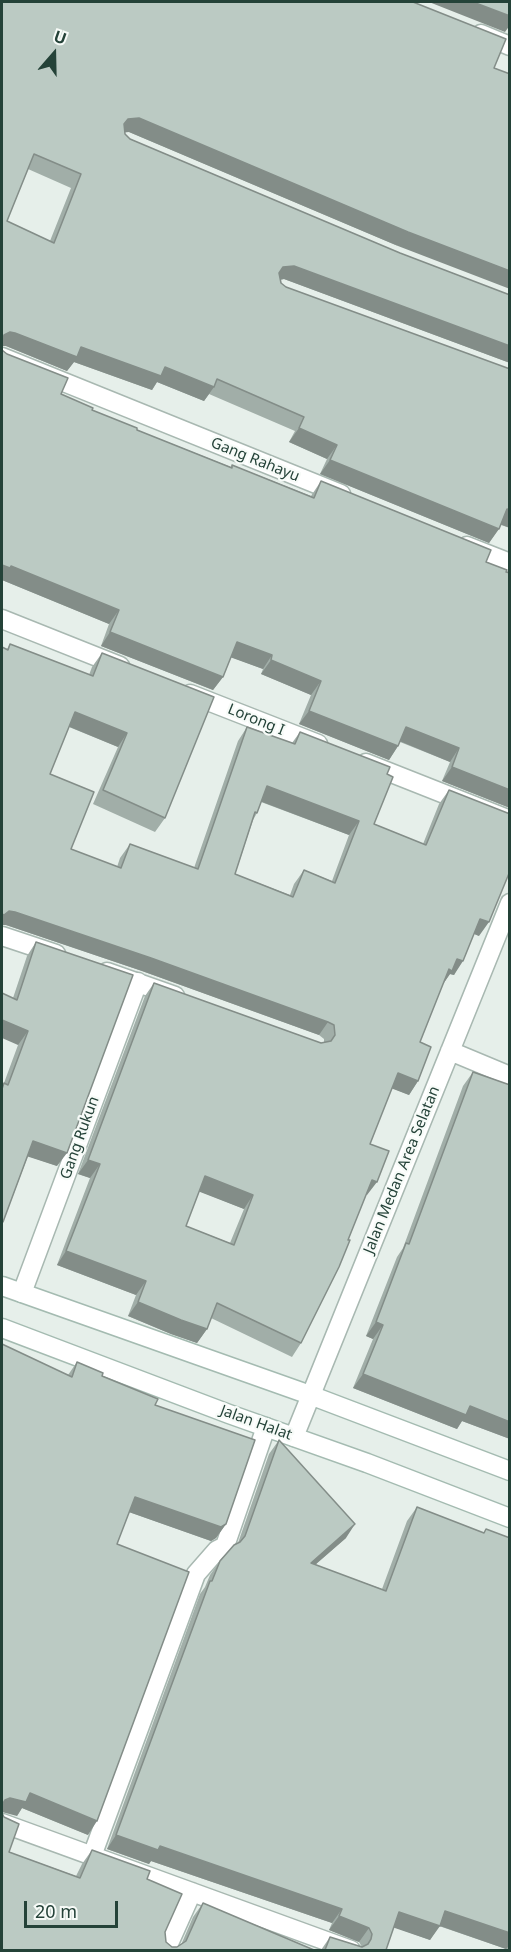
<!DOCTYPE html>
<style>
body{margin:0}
#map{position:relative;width:511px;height:1952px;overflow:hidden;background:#e6efea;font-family:"Noto Sans",sans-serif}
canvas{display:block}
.frame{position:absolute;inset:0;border:3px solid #244238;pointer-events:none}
.north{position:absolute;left:24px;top:24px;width:60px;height:60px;-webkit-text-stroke:4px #f7fbf8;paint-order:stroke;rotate:20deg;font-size:16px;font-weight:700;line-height:24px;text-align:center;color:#244238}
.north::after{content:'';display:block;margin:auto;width:21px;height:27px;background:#244238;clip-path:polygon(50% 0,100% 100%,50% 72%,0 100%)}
.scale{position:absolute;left:24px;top:1901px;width:94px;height:27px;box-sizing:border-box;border:3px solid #244238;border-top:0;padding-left:8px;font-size:18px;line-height:21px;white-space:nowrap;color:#244238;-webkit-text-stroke:4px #f7fbf8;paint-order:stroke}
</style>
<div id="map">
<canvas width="511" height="1952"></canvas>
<div class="frame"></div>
<div class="north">U</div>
<div class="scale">20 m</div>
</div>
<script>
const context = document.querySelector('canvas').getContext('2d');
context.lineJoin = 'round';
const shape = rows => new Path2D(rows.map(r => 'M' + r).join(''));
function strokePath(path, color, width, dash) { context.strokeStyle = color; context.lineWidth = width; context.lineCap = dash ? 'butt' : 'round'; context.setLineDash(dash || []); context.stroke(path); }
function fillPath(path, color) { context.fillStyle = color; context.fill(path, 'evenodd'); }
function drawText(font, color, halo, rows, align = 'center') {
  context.font = font + ' "Noto Sans",sans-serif'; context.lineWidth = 4.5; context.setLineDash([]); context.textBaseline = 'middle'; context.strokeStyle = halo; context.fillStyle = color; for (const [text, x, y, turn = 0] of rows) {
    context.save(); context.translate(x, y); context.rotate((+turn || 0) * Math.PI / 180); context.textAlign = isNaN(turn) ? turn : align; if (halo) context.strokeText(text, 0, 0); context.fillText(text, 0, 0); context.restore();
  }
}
const street = shape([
 [481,34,510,46],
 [2,357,341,494],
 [467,546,510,563],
 [2,619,120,666],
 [190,694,318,744],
 [366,763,510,820],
 [2,936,56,954],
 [107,972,175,996],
 [450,1051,510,1076],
 [22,1293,138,982],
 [294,1437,510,903],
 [2,1823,351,1950],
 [92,1856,196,1574,217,1550,225,1546,266,1427],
 [166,1950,192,1892]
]);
const secondary = shape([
 [2,1286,310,1395,510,1471],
 [2,1328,229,1414,367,1463,510,1518]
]);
const wall = shape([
 [2,2,398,246,129,132,125,132,125,134,130,139,400,253,510,295,510,363,284,279,280,280,281,283,510,528,501,525,489,543,320,474,327,459,289,442,295,431,209,394,204,401,157,382,152,390,74,362,67,371,6,346],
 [28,169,71,188,50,241,7,221],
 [2,350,61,394,92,410,137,430,231,467,232,465,311,496,321,481,510,573,510,808,442,781,450,762,400,742,398,746,389,760,299,724,311,695,261,674,263,669,231,657,223,677,213,690,101,646,109,624,2,580],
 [10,644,89,675,92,667,102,653,165,818,155,832,93,804,118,747,69,727,50,774,71,849,117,867,120,858,130,844,194,868,238,741,247,727,292,743,300,732,387,774,374,824,423,844,439,804,449,790,479,936,474,934,454,975,450,974,443,984,420,1042,418,1081,409,1095,392,1088,370,1144,367,1195,366,1195,301,1343,292,1357,211,1318,207,1329,197,1343,171,1334,128,1316,136,1295,57,1265,90,1178,78,1174,145,996,154,983,321,1043,324,1042,324,1039,319,1035,142,971,6,925,2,925,2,647,7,649],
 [261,802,349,835,332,881,304,870,294,884,290,895,235,874,253,820,257,813],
 [199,1191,244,1209,230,1243,186,1226],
 [36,942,57,1166,28,1156,3,1222,2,1225,2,1086,4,1083,18,1045,13,998,27,956],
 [473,1072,510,1085,510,1439,462,1421,457,1429,353,1388,373,1339,366,1336,397,1257,403,1248,463,1086],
 [77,1362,155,1405,226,1524,216,1538,211,1541,129,1512,117,1544,88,1835,22,1808,17,1816,68,1375],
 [279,1440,346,1538,315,1565,382,1589,407,1521,417,1507,484,1533,486,1529,510,1538,510,1950,506,1950,506,1949,439,1926,430,1940,394,1927,386,1950,321,1950,330,1937,362,1947,359,1942,329,1930,332,1923,151,1861,149,1864,107,1849,200,1594,205,1587,210,1575,220,1561,238,1543,269,1454],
 [92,1850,147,1879,165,1932,166,1942,172,1947,177,1947,181,1945,193,1917,203,1903,314,1950,2,1950,9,1852,76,1876,82,1864]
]);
const shadedWall = shape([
 [429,2,473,2,510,16,510,25,505,32],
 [139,118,510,271,510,289,398,246,129,132,119,133,128,119],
 [294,266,510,346,510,363,284,279,273,281,283,267],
 [10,332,15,333,81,347,165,367,214,387,204,401,157,382,152,390,74,362,67,371,6,346,2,346,2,339,4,335],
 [299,428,337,445,327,459,289,442],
 [330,460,499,529,489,543,320,474],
 [507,509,510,510,510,528,497,523],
 [2,565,11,566,119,610,109,624,2,580,2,581],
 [110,632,223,677,213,690,101,646],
 [237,642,272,655,263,669,227,656],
 [271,660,321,681,311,695,261,674],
 [309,711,398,746,389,760,299,724],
 [75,712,127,733,118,747,65,725],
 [406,727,459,748,450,762,397,740],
 [452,767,510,790,510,808,442,781],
 [267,786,359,821,349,835,257,800],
 [9,911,15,912,151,958,328,1022,319,1035,142,971,6,925,2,925,2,914],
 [480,919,489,922,479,936,470,932],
 [457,959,463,961,454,975,450,974,443,984,439,983],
 [2,1020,28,1031,18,1045,2,1038],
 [398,1073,418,1081,409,1095,388,1087],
 [33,1141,67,1153,57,1166,23,1155],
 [88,1160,100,1164,90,1178,78,1174],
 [205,1176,253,1195,244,1209,195,1190],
 [372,1180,377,1182,367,1195,362,1193],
 [66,1251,146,1281,136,1295,57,1265],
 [138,1302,207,1329,197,1343,171,1334,128,1316],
 [376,1322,383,1325,373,1339,366,1336],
 [363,1374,470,1406,510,1422,510,1439,462,1421,457,1429,353,1388],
 [135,1497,226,1524,216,1538,211,1541,126,1511],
 [355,1524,346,1538,301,1577,311,1563],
 [30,1793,97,1821,88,1835,22,1808,17,1816,2,1812,2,1805,5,1800],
 [116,1835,160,1846,342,1909,332,1923,151,1861,149,1864,107,1849],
 [445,1911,510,1933,510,1945,506,1949,440,1926,430,1940,389,1926,399,1912],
 [339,1916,369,1928,359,1942,329,1930]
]);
const building = shape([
 [2,2,413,2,506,39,494,68,510,74,510,271,408,232,139,118,128,119,124,124,125,134,130,139,400,253,510,295,510,346,294,266,283,267,279,273,281,283,286,287,510,369,510,510,507,509,499,529,330,460,337,445,299,428,304,417,217,379,214,387,165,367,161,376,81,347,77,357,15,333,10,332,4,335,2,342,2,2],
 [34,154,81,174,54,243,7,221,34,154],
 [473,2,510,2,510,16,473,2],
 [2,347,2,350,7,354,68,378,61,394,93,408,92,410,137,428,137,430,232,468,232,465,314,498,321,481,491,550,486,562,507,570,506,572,510,573,510,790,452,767,459,748,406,727,398,746,309,711,321,681,271,660,272,655,237,642,223,677,110,632,119,610,11,566,10,568,2,565,2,347],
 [10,644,93,676,102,653,214,697,165,818,103,790,127,733,75,712,50,774,94,792,71,849,121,868,130,844,198,869,247,727,295,744,300,732,390,767,387,774,393,777,374,824,426,845,449,790,510,814,510,871,489,922,480,919,463,961,457,959,452,971,449,969,420,1042,431,1047,418,1081,398,1073,370,1144,389,1151,377,1182,372,1180,348,1240,350,1240,339,1267,301,1343,217,1303,207,1329,181,1320,138,1302,146,1281,66,1251,100,1164,88,1160,154,983,321,1043,331,1041,335,1035,334,1025,328,1022,151,958,15,912,9,911,4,915,2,914,2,647,8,650,10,644],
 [267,786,359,821,335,883,304,870,293,897,235,874,255,812,257,813,267,786],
 [205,1176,253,1195,234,1245,186,1226,205,1176],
 [36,942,133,975,67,1153,33,1141,3,1222,2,1222,2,1089,4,1083,8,1085,28,1031,2,1020,2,993,17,1000,36,942],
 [473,1072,510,1085,510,1422,470,1406,466,1415,363,1374,383,1325,376,1322,406,1243,409,1244,473,1072],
 [2,1344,72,1377,77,1362,103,1373,102,1376,158,1399,155,1405,255,1440,226,1524,221,1527,135,1497,117,1544,189,1572,97,1821,30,1793,26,1802,10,1798,5,1800,2,1805,2,1344],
 [279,1440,355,1524,311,1563,386,1591,417,1507,484,1533,486,1529,510,1538,510,1933,445,1911,440,1926,399,1912,386,1950,325,1950,330,1937,362,1947,368,1944,371,1939,372,1934,369,1928,339,1916,342,1909,160,1846,158,1850,116,1835,210,1581,212,1581,220,1561,234,1545,240,1542,245,1536,279,1440],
 [2,1813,4,1817,19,1824,9,1852,80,1878,92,1850,150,1871,147,1879,182,1894,165,1932,166,1942,172,1947,177,1947,186,1941,203,1903,314,1950,2,1950,2,1813]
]);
const streetNames = [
 ["Gang Rahayu",255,460,22],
 ["Lorong I",256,720,22],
 ["Gang Rukun",80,1138,-70],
 ["Jalan Medan Area Selatan",402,1170,-68],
 ["Jalan Halat",256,1423,20]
];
strokePath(street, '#a8b8b1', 21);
strokePath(secondary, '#a4bbb1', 21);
strokePath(street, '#fff', 18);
strokePath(secondary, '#fff', 18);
fillPath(wall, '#a1aea8');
fillPath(shadedWall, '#838d88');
fillPath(building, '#bbcac3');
strokePath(building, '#838d88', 1.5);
drawText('15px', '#244238', '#f7fbf8', streetNames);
</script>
